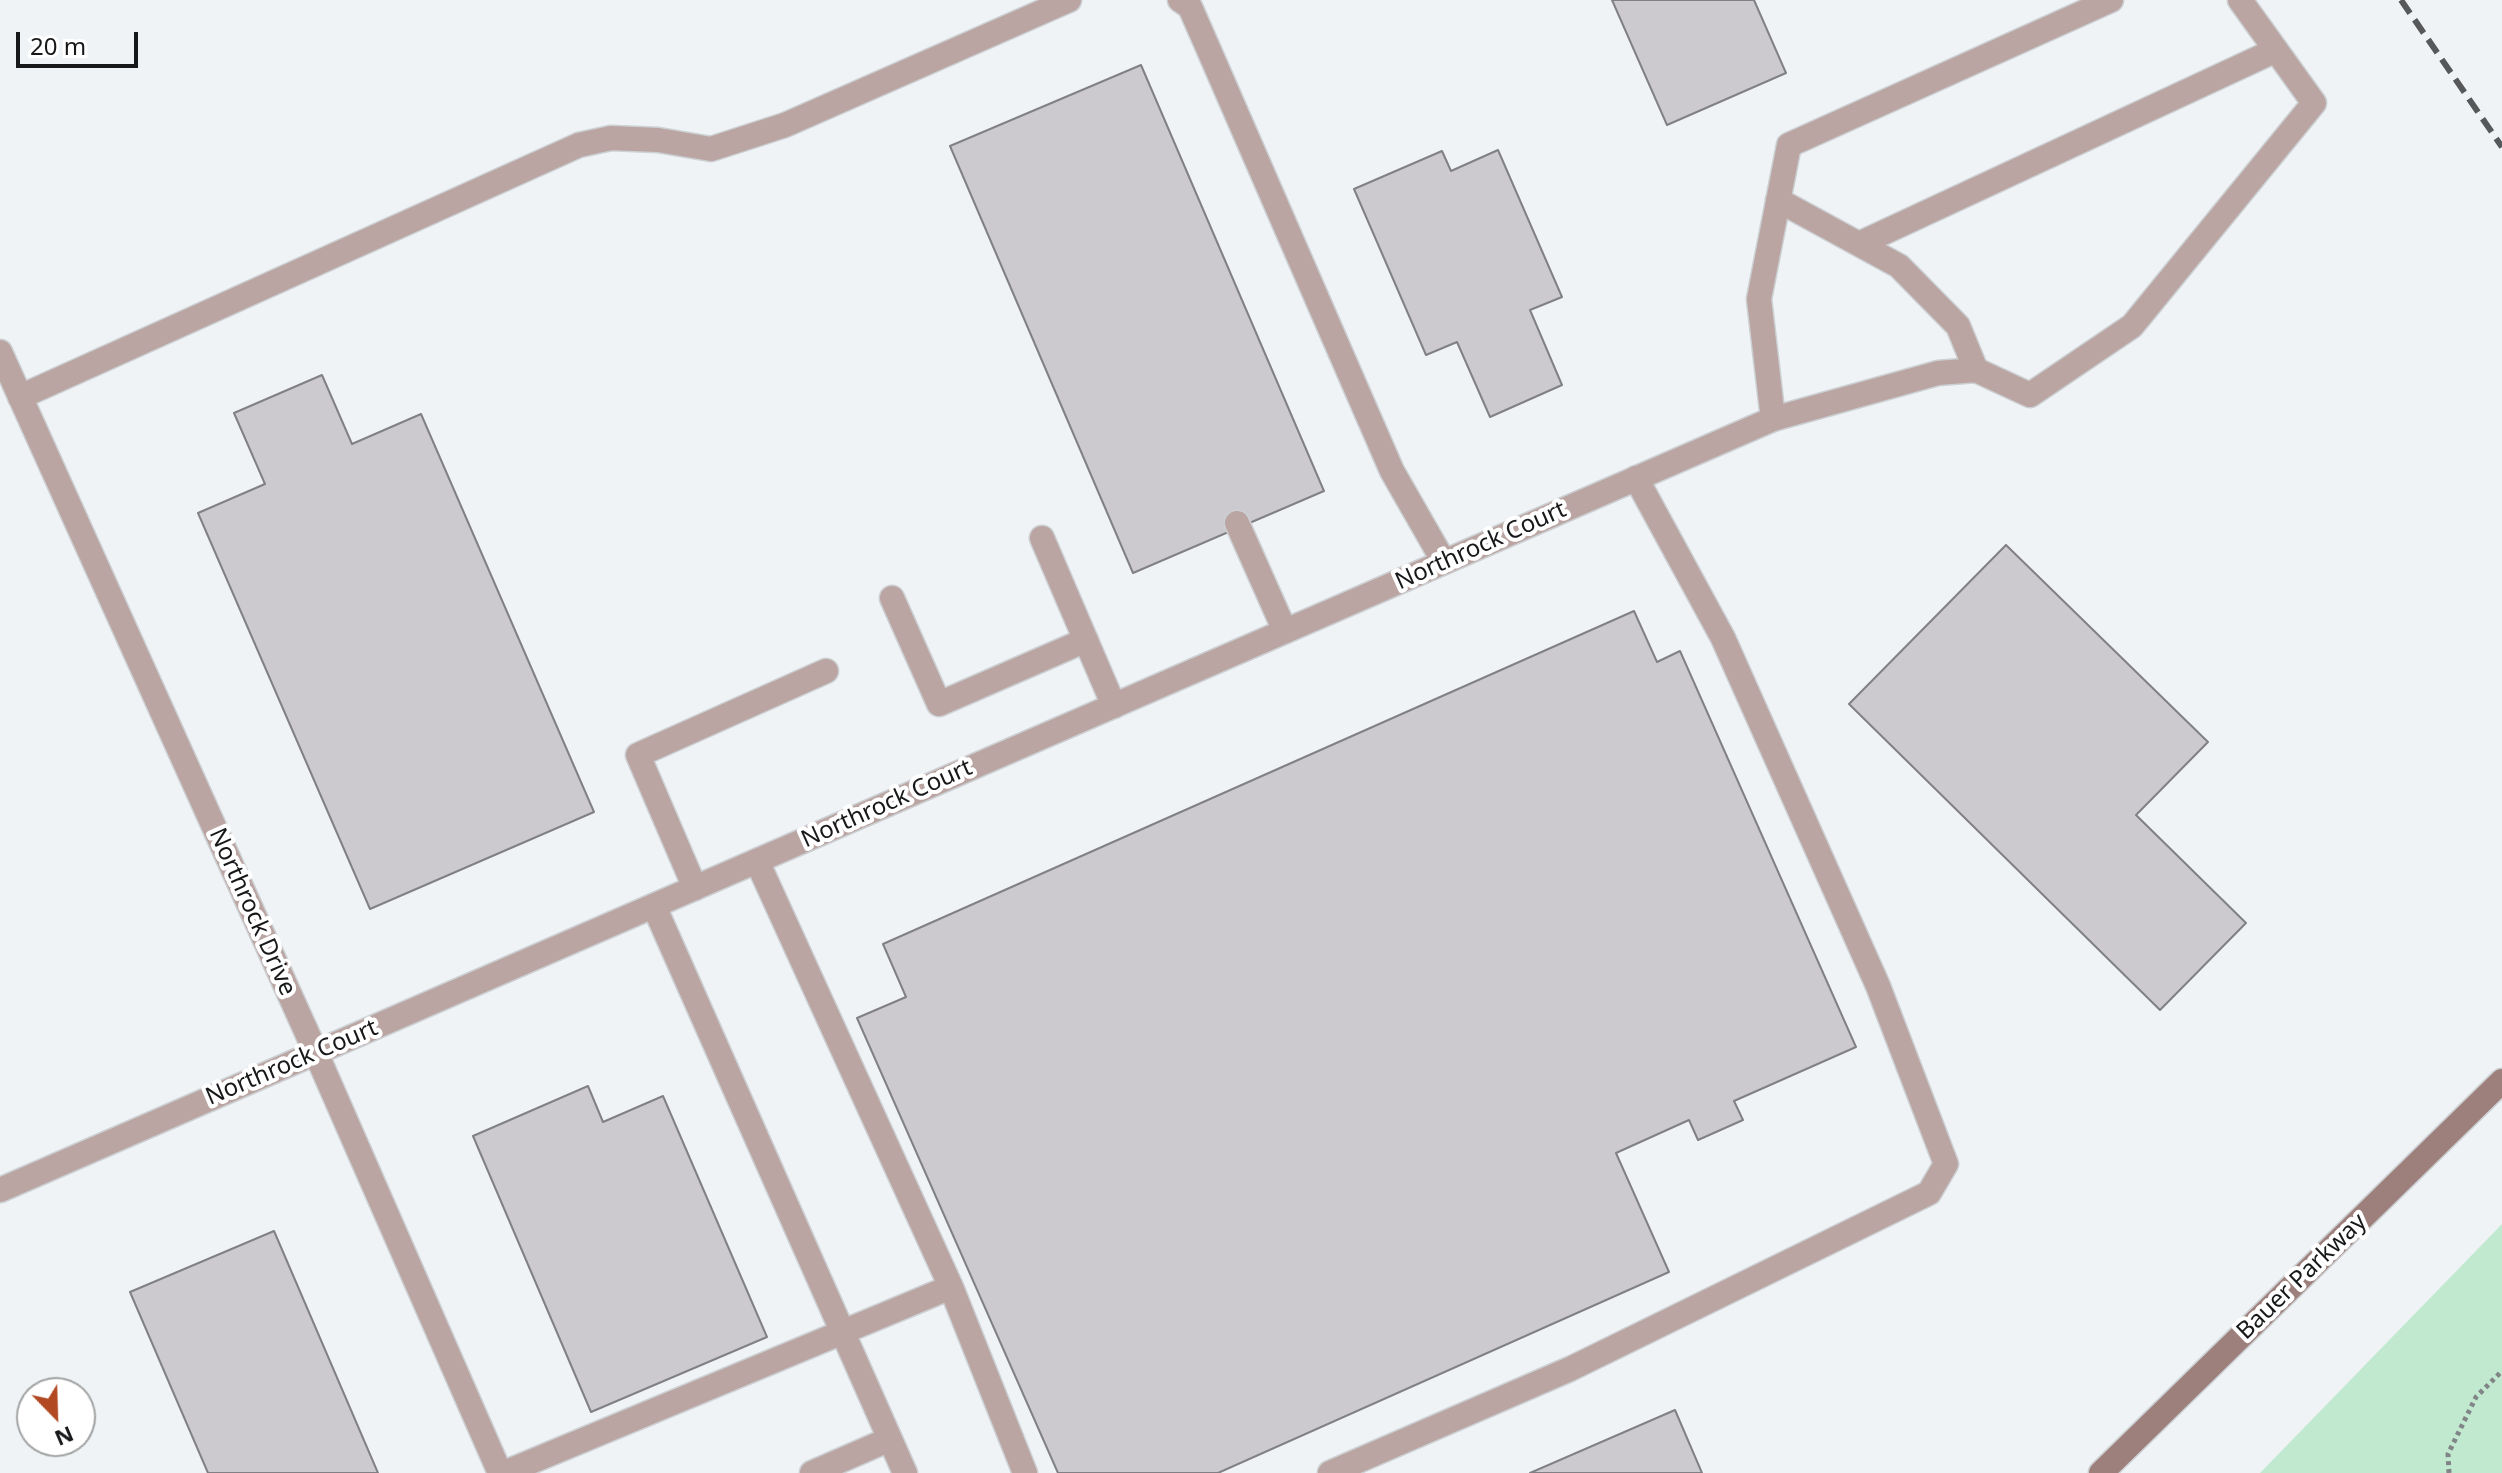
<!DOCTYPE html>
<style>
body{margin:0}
#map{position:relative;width:2502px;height:1473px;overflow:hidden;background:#eff3f6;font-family:"Noto Sans",sans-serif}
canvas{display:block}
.north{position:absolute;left:16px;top:1377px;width:80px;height:80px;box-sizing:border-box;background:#fff;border:2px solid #a2a3a3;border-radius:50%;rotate:157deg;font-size:22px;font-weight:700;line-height:32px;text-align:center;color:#171819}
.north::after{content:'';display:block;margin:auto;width:28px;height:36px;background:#b14a22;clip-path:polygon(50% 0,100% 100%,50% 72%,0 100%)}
.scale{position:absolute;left:16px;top:32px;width:122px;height:36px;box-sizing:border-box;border:4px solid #171819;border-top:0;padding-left:10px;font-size:24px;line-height:28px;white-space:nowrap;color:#171819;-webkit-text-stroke:6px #fff;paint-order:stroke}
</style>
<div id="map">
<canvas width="2502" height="1473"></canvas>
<div class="north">N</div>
<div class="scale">20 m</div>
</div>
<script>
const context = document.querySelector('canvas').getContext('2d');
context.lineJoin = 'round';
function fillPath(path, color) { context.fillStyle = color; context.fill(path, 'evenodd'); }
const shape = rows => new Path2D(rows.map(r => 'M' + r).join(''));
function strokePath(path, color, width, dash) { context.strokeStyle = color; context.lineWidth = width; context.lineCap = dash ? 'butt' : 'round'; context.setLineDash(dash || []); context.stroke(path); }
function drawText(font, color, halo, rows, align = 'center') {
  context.font = font + ' "Noto Sans",sans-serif'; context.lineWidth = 8; context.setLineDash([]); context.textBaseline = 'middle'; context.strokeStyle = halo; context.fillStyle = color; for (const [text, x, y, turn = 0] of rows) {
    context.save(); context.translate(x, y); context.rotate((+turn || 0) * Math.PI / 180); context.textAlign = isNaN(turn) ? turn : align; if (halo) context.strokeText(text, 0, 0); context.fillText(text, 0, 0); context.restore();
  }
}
const green = shape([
 [2502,1224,2502,1473,2260,1473]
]);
const building = shape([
 [1612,0,1754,0,1786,73,1667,125,1612,0],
 [1141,65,1324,491,1133,573,950,146,1141,65],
 [1498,150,1562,297,1530,310,1562,385,1490,417,1457,342,1426,355,1354,189,1442,151,1451,171,1498,150],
 [322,375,352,444,421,414,594,812,370,909,198,513,265,484,234,413,322,375],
 [2006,545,2208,742,2136,815,2246,923,2160,1010,1849,704,2006,545],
 [1634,611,1657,662,1680,651,1856,1047,1734,1101,1743,1120,1698,1140,1689,1120,1616,1153,1669,1272,1218,1473,1058,1473,857,1018,906,997,883,944,1634,611],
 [588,1086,603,1122,663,1096,767,1337,591,1412,473,1136,588,1086],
 [274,1231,378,1473,208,1473,130,1292,274,1231],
 [1675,1410,1702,1473,1530,1473,1675,1410]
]);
const path = shape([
 [2449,1473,2448,1454,2476,1397,2502,1371]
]);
const lane = shape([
 [1180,0,1190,7,1208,48,1392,471,1444,562],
 [2111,0,1789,145,1759,299,1773,419,1938,373,1976,370,2030,395,2132,326,2314,103,2240,0],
 [1778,200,1899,266,1958,326,1976,370],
 [1859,244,2276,50],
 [20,397,579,145,611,138,658,140,711,149,785,125,1069,0],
 [1237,523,1285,631],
 [1042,538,1114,706],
 [892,598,939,704,1086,640],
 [695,888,638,755,826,671],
 [654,906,905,1473],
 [951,1287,1025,1473],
 [504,1473,951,1287,757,861],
 [812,1473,890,1439],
 [1330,1473,1570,1369,1929,1193,1946,1164,1878,986,1723,638,1636,478]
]);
const street = shape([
 [0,352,316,1053,500,1473],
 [0,1190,1773,419]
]);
const secondary = shape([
 [2101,1473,2502,1081]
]);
const rail = shape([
 [2401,0,2502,147]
]);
const streetNames = [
 ["Northrock Court",1481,546,-24],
 ["Northrock Court",887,804,-24],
 ["Northrock Drive",252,912,66],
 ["Northrock Court",292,1063,-23],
 ["Bauer Parkway",2302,1277,-44]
];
fillPath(green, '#c1e9d0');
fillPath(building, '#cccacf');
strokePath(building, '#818084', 2);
strokePath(lane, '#ccd0d3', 27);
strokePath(street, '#ccd0d3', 27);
strokePath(secondary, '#ccd0d3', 27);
strokePath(path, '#828587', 5, [4, 4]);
strokePath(lane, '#baa5a2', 24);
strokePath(street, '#baa5a2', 24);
strokePath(secondary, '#9d7f7b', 24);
strokePath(rail, '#565859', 6, [16, 8]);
drawText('24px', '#171819', '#fff', streetNames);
</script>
